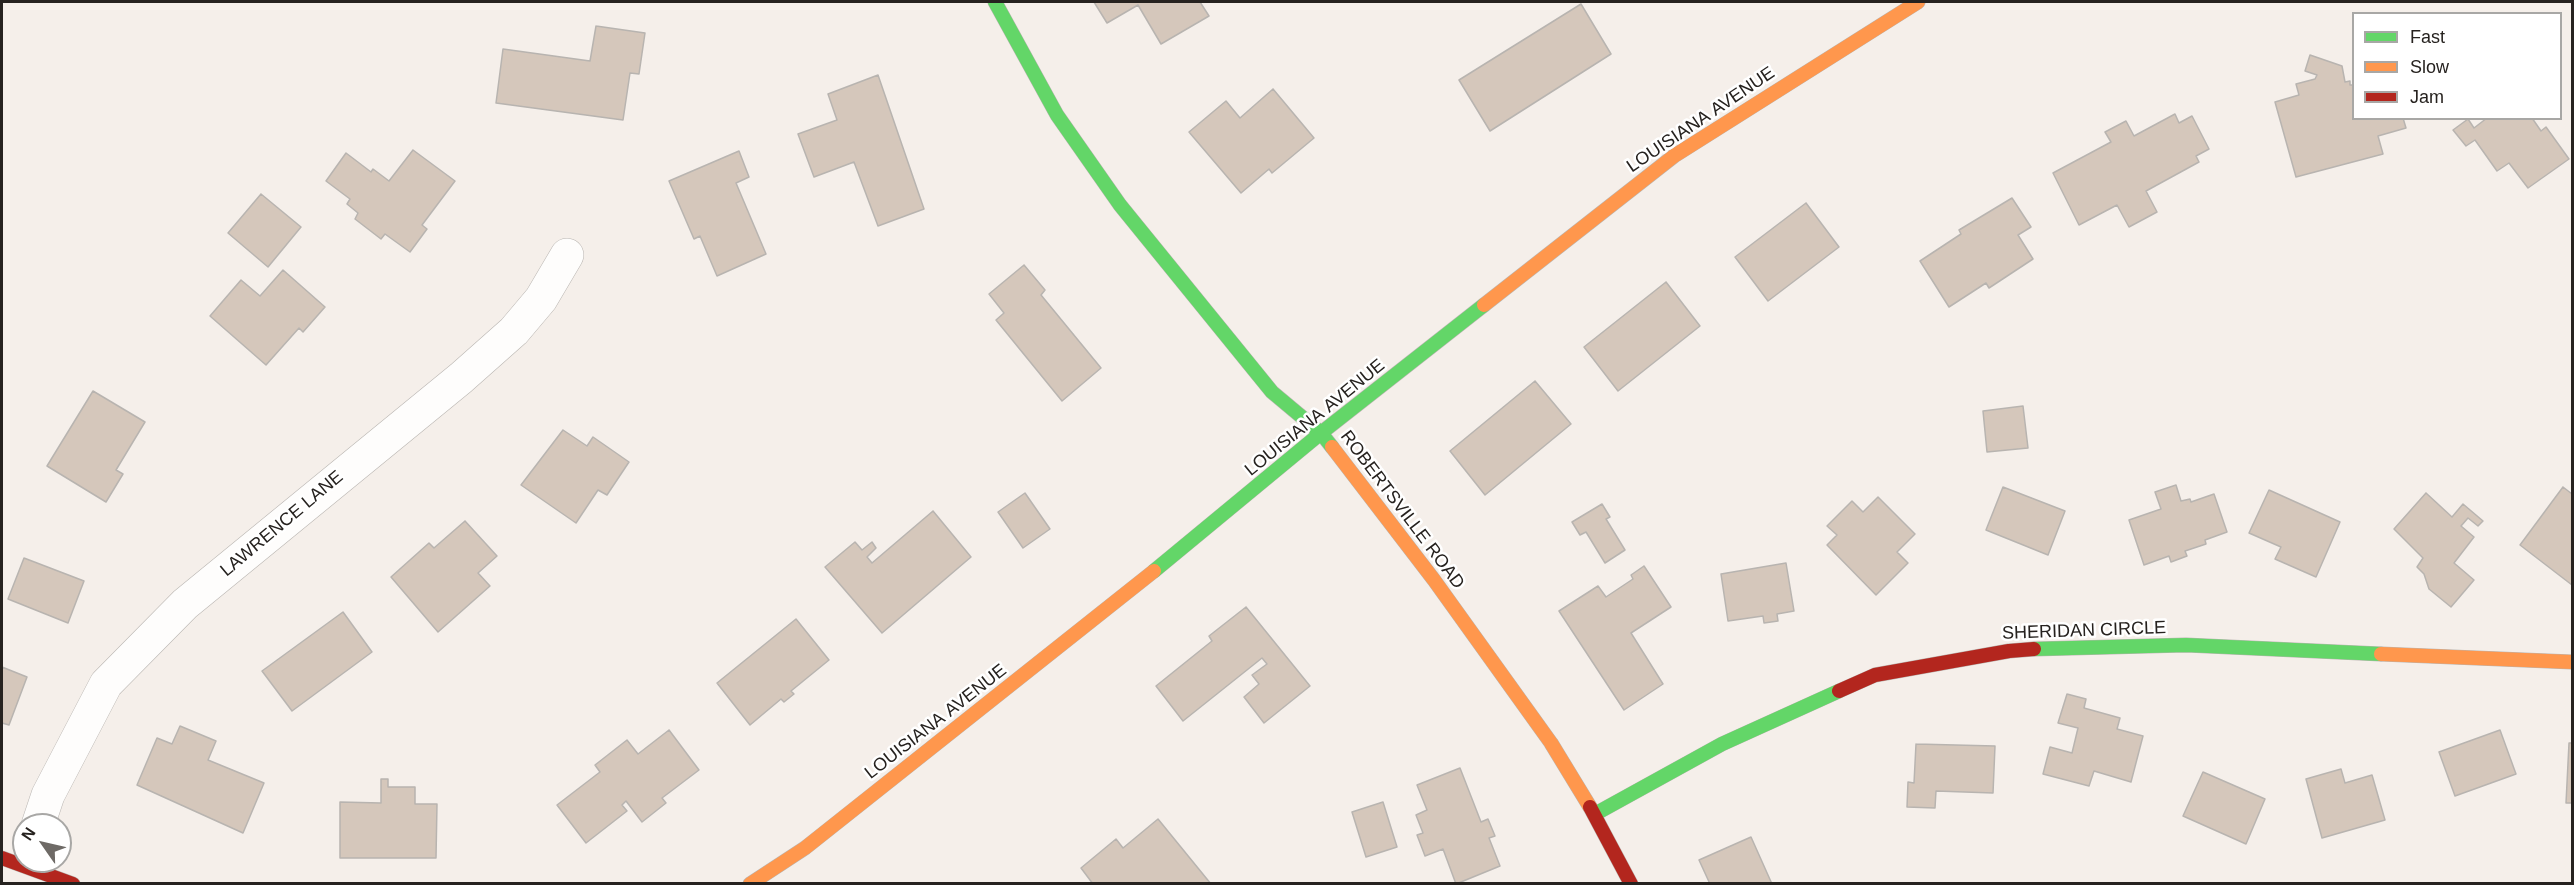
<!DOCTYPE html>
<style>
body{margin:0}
#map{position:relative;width:2574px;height:885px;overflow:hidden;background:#f5efea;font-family:Arial,sans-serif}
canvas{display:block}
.frame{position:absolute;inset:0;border:3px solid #26221f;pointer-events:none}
.legend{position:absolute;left:2352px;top:12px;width:210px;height:108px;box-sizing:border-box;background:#fff;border:2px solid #a8a7a5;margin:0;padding:8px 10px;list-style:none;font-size:18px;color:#26221f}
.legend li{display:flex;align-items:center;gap:12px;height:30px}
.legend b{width:30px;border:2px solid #a8a7a5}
.north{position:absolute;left:12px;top:813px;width:60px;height:60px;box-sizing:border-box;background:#fff;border:2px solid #a8a7a5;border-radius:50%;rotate:304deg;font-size:16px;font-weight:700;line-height:24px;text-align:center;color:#26221f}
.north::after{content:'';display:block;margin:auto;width:21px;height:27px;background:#6e6a66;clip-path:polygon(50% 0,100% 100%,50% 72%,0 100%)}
</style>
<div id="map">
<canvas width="2574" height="885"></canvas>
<div class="frame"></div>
<ul class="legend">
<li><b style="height:8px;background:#63d668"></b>Fast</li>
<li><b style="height:8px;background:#ff974d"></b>Slow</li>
<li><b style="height:8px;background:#b3261e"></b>Jam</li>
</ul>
<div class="north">N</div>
</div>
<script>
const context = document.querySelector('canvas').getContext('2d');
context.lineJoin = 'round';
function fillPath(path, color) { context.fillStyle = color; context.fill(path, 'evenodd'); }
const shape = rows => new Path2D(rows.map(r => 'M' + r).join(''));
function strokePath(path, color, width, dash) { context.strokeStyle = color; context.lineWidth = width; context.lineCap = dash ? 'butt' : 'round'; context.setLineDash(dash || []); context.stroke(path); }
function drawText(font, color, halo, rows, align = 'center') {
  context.font = font + ' Arial,sans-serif'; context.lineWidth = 5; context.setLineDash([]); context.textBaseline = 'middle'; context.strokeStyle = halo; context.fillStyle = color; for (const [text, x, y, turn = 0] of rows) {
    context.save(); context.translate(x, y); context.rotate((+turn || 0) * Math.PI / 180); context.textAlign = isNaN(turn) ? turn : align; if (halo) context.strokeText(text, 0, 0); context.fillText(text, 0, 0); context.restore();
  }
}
const building = shape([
 [1094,2,1200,2,1209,16,1161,44,1138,5,1107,23,1094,2],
 [1581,4,1611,54,1490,131,1459,80,1581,4],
 [596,26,645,33,639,74,630,73,623,120,496,103,503,49,590,61,596,26],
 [2310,55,2342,66,2345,82,2350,81,2350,85,2354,85,2354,118,2403,118,2406,128,2378,136,2383,154,2296,177,2275,102,2299,95,2296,84,2315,79,2317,75,2305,71,2310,55],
 [878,75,924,209,878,226,854,162,814,177,798,134,837,120,828,94,878,75],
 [1273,89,1314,138,1272,173,1269,169,1241,193,1189,132,1226,101,1240,118,1273,89],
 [2175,114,2179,123,2192,116,2209,149,2196,156,2199,162,2146,191,2157,212,2129,227,2117,205,2079,225,2053,173,2111,142,2105,132,2126,121,2134,136,2175,114],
 [2487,118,2532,118,2541,131,2546,127,2569,159,2528,188,2509,163,2497,171,2475,140,2466,146,2453,130,2468,119,2474,128,2487,118],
 [413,150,455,181,422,225,427,229,410,252,385,234,381,239,355,219,358,213,347,204,350,199,326,181,346,153,371,172,373,169,389,181,413,150],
 [739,151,749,177,736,183,766,254,717,276,700,236,694,239,669,181,739,151],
 [261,194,301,227,268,267,228,233,261,194],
 [2012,198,2031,227,2018,235,2033,259,1989,288,1986,283,1949,307,1920,261,1961,234,1959,230,2012,198],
 [1806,203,1839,247,1768,301,1735,257,1806,203],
 [1024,265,1045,290,1041,295,1101,368,1062,401,996,320,1004,313,989,294,1024,265],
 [283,270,325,307,303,332,299,328,266,365,210,316,241,280,260,296,283,270],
 [1666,282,1700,326,1618,391,1584,347,1666,282],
 [1535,381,1571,424,1485,495,1450,451,1535,381],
 [93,391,145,422,116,470,123,474,106,502,47,466,93,391],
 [2023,406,2028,448,1987,452,1983,411,2023,406],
 [563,430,587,446,593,437,629,462,607,495,598,490,576,523,521,485,563,430],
 [2176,485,2181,501,2190,499,2191,502,2214,494,2227,532,2205,540,2206,544,2185,551,2187,556,2171,562,2169,556,2144,565,2129,520,2161,509,2155,492,2176,485],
 [2003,487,2065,511,2048,555,1986,530,2003,487],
 [2563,487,2572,494,2572,585,2520,545,2563,487],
 [2269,490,2340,522,2316,577,2275,559,2281,547,2249,533,2269,490],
 [1025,493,1050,529,1023,548,998,512,1025,493],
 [2426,493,2452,517,2463,504,2483,521,2478,526,2468,518,2461,526,2474,537,2454,563,2474,580,2451,607,2429,589,2424,574,2417,567,2423,558,2394,529,2426,493],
 [1878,497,1915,534,1897,552,1908,563,1876,595,1827,545,1837,535,1827,526,1852,501,1863,512,1878,497],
 [1602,504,1610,517,1606,519,1625,550,1605,563,1586,532,1580,535,1572,522,1602,504],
 [933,511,971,557,882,633,825,567,855,542,862,550,872,542,876,548,867,557,872,563,933,511],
 [465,521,497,556,478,573,490,586,438,632,391,577,429,543,434,548,465,521],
 [24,558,84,581,68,623,8,599,24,558],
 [1786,563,1794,611,1777,614,1778,621,1764,623,1763,616,1728,621,1721,574,1786,563],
 [1644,566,1671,607,1631,633,1663,684,1624,710,1559,611,1598,586,1606,597,1633,579,1631,575,1644,566],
 [1246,607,1310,686,1264,723,1244,697,1259,684,1252,675,1267,664,1262,658,1183,721,1156,686,1212,641,1209,636,1246,607],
 [343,612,372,652,292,711,262,671,343,612],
 [796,619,829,660,791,691,794,694,784,702,781,699,750,725,717,683,796,619],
 [2,667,27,677,9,725,2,723,2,667],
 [2067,694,2086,699,2084,708,2120,718,2117,729,2143,736,2131,782,2094,771,2089,786,2043,774,2050,747,2072,753,2078,728,2058,723,2067,694],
 [180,726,216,741,208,760,264,783,243,833,137,785,157,738,172,744,180,726],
 [669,730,699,770,662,798,666,803,642,822,626,801,622,805,627,811,586,843,557,805,600,772,595,765,627,740,638,754,669,730],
 [2500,730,2516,774,2455,796,2439,752,2500,730],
 [2569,743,2572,743,2572,803,2566,803,2569,743],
 [1916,744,1995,746,1993,793,1936,791,1935,808,1907,807,1908,782,1914,783,1916,744],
 [1460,768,1481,822,1488,819,1495,836,1489,838,1500,866,1456,884,1443,849,1425,856,1417,835,1423,833,1416,815,1427,810,1417,785,1460,768],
 [2341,769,2345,783,2372,775,2385,820,2322,838,2306,779,2341,769],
 [2203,772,2265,799,2246,844,2183,816,2203,772],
 [381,779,388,779,388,787,415,787,415,804,437,804,436,858,340,858,340,802,381,803,381,779],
 [1383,802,1397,847,1366,857,1352,812,1383,802],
 [1158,819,1211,884,1093,884,1081,868,1116,839,1123,848,1158,819],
 [1751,837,1772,884,1710,884,1699,860,1751,837]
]);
const street = shape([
 [38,825,48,795,106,684,185,604,461,378,514,331,541,299,567,255]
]);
const fast = shape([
 [995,2,1057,115,1120,205,1272,392,1321,433,1332,447],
 [1154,571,1321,433,1484,305],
 [2034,649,2186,645,2381,654],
 [1595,814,1722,744,1839,691]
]);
const slow = shape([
 [1484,305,1674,156,1918,2],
 [1332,447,1434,580,1551,743,1590,807],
 [2381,654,2572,662],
 [750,884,805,848,1154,571]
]);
const jam = shape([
 [1839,691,1875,675,2009,651,2034,649],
 [1590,807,1631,884],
 [2,858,73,884]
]);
const streetNames = [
 ["LOUISIANA AVENUE",1701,120,-34],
 ["LOUISIANA AVENUE",1315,418,-39],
 ["ROBERTSVILLE ROAD",1402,510,53],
 ["LAWRENCE LANE",282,524,-40],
 ["SHERIDAN CIRCLE",2084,631,-2],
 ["LOUISIANA AVENUE",936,722,-38]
];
fillPath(building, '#d5c7bb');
strokePath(building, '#b8b4b0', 1.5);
strokePath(street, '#b9b5b1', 34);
strokePath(fast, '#b9b5b1', 15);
strokePath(slow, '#b9b5b1', 15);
strokePath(jam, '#b9b5b1', 15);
strokePath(street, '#fefdfc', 33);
strokePath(fast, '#63d668', 14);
strokePath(slow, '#ff974d', 14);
strokePath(jam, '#b3261e', 14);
drawText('18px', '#26221f', '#fff', streetNames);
</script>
